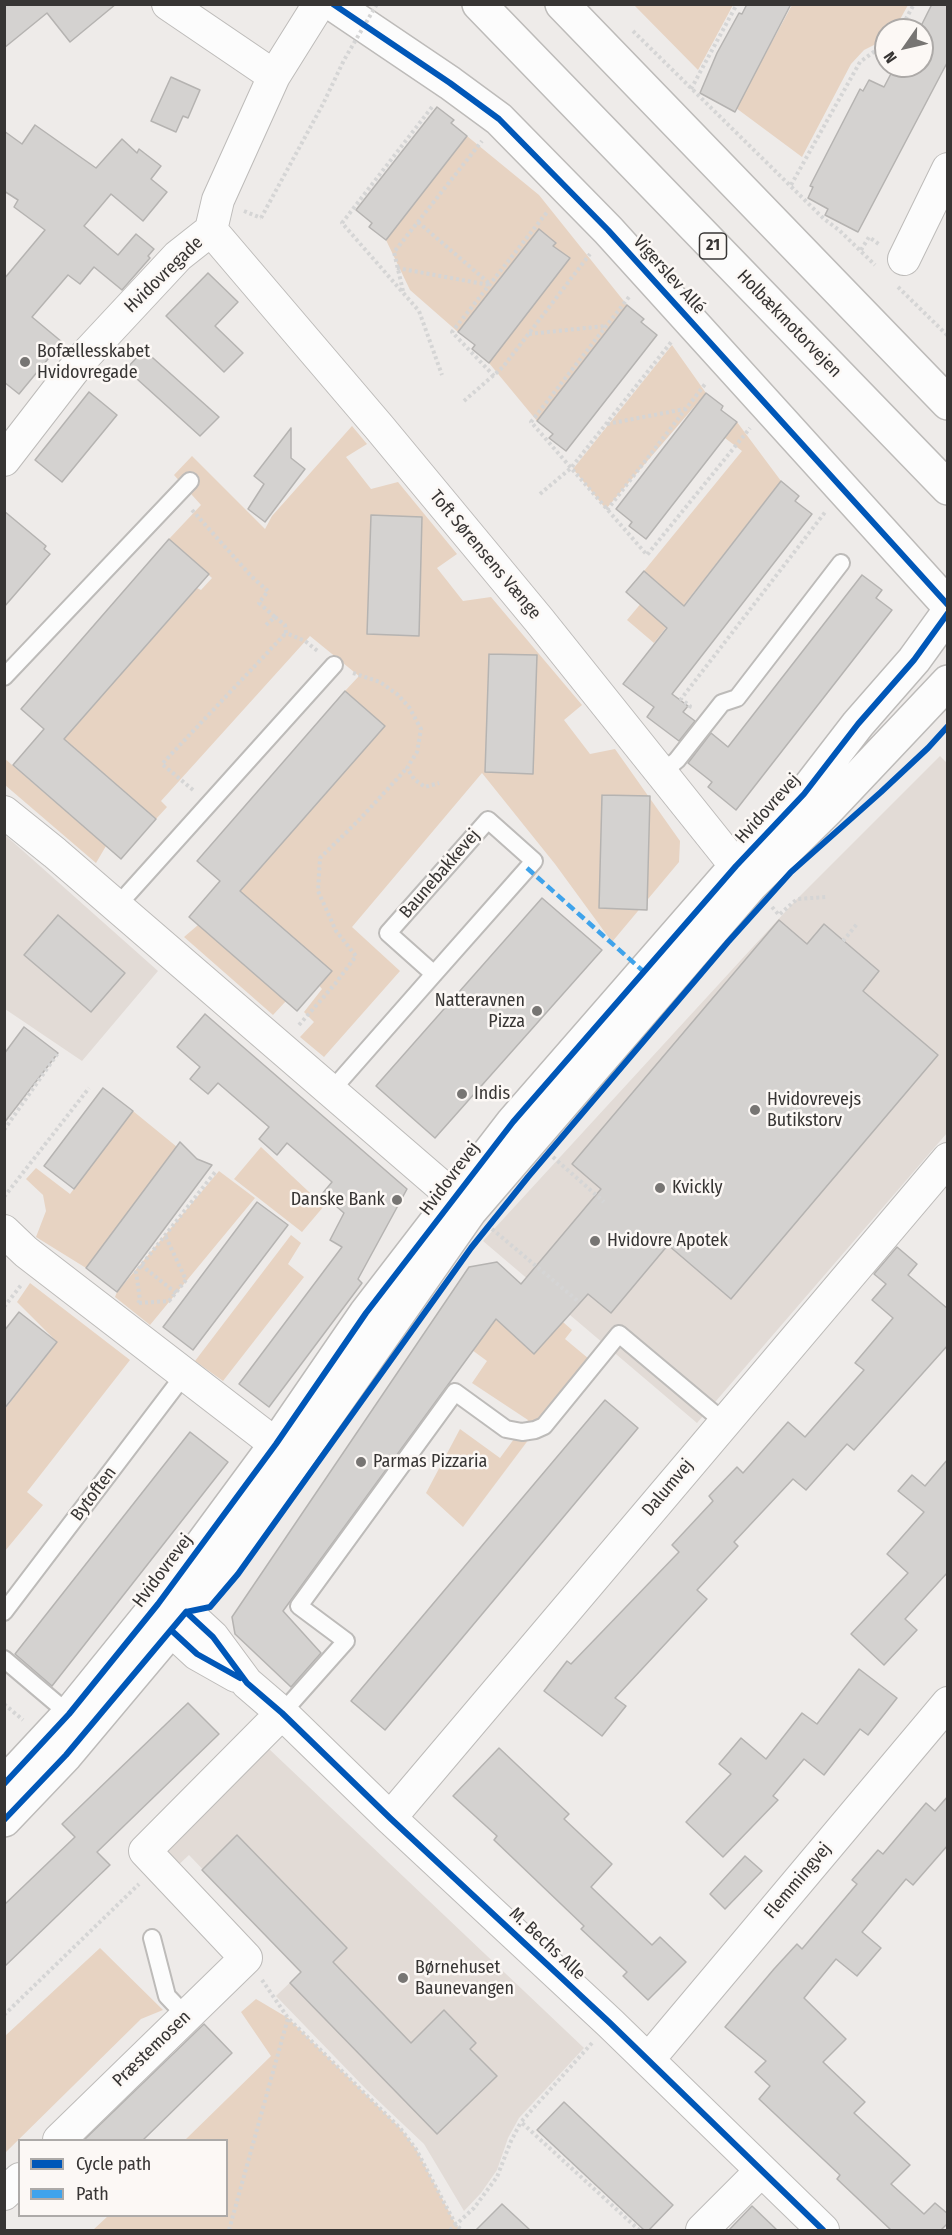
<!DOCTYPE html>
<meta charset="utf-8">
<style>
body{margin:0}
#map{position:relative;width:952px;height:2235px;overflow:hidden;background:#eeebe9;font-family:"Fira Sans Condensed",sans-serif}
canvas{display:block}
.frame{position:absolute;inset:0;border:6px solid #373534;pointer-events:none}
.legend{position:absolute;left:18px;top:2139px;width:210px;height:78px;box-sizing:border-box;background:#fcf8f5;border:2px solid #adaaa8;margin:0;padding:8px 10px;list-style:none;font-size:18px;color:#373534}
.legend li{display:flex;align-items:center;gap:12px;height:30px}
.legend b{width:30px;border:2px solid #adaaa8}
.north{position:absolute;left:874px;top:18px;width:60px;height:60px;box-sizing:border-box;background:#fcf8f5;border:2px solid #adaaa8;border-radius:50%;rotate:236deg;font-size:16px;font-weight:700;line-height:24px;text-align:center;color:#373534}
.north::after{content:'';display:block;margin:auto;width:21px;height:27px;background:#777573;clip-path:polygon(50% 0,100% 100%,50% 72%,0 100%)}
</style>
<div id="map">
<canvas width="952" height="2235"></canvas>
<div class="frame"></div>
<ul class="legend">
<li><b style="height:8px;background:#0057b8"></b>Cycle path</li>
<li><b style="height:8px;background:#3fa3eb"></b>Path</li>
</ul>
<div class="north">N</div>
</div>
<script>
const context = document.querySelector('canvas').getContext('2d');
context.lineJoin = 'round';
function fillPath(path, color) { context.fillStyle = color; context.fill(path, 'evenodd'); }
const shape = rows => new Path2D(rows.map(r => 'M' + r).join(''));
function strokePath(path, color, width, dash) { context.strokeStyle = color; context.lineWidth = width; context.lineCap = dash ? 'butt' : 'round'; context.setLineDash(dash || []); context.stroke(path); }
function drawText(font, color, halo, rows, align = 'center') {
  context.font = font + ' "Fira Sans Condensed",sans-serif'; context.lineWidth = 5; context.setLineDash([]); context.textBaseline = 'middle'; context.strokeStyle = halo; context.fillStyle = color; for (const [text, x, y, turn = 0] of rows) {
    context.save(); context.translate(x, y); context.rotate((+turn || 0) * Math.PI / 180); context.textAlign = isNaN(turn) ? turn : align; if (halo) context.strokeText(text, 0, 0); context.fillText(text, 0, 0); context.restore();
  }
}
const built = shape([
 [940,756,947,763,947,1133,697,1423,483,1241,797,899],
 [4,834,158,971,82,1061,5,1009],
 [268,1748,584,2048,519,2118,508,2138,497,2170,481,2193,464,2211,424,2144,366,2089,276,1996,301,1972,189,1855,174,1869,160,1855]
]);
const green = shape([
 [634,5,733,5,698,70],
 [792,5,908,5,898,23,892,30,886,30,886,36,880,42,864,50,851,64,802,157,736,108],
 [467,136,539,195,627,305,537,421,489,363,569,258,553,246,555,242,538,230,458,332,410,290,386,240],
 [672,345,706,393,606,509,573,469],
 [737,422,781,481,654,643,627,620,658,583,644,571,742,451,725,438],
 [352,426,367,444,346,457,371,489,398,482,457,554,437,568,463,601,491,597,582,705,564,720,590,754,615,749,680,841,679,862,612,942,555,864,482,773,352,927,400,971,324,1057,300,1037,314,1022,304,1012,322,989,240,891,384,726,345,691,359,676,310,636,161,801,167,807,156,819,64,739,197,588,201,590,212,578,169,539,201,505,174,475,192,456,265,529,272,516],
 [4,758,106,846,96,863,5,785],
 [198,925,286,1001,273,1015,184,937],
 [133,1111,177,1147,86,1268,36,1237,46,1211,43,1195,26,1179,36,1168,70,1194],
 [261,1147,324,1206,302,1232,234,1179],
 [219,1171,255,1198,150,1325,115,1297,117,1292],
 [291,1235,301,1243,288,1264,304,1277,223,1381,195,1361],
 [30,1283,130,1360,27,1492,43,1505,5,1551,5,1409,57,1342,17,1302],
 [496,1319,534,1354,563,1322,572,1330,565,1339,589,1359,463,1527,426,1493,460,1429,500,1458,528,1420,472,1383,487,1361,472,1350],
 [100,1948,163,2010,141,2019,5,2153,5,2036],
 [256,1999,288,2018,400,2128,416,2149,456,2225,462,2230,93,2230,108,2216,226,2216,226,2140,185,2140,271,2056,241,2012]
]);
const building = shape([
 [4,4,116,4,70,42,47,13,4,48,4,4],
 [747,4,791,4,735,112,700,93,717,53,739,13,742,14,747,4],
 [932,4,948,4,948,61,858,232,825,215,828,209,808,198,813,187,810,186,860,89,863,91,869,80,884,87,895,66,922,66,922,30,919,30,932,4],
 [171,77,200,90,188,118,183,116,176,132,151,121,171,77],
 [437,107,454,120,451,123,467,136,386,240,369,227,372,223,356,210,437,107],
 [35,125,96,168,122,139,137,153,139,149,161,166,151,179,167,192,143,221,111,194,84,226,118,255,136,234,154,249,148,256,150,258,122,290,94,267,80,284,68,275,32,317,62,342,19,394,4,382,4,279,45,230,14,207,18,200,4,191,4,131,22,144,35,125],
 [539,229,556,243,553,246,570,258,489,363,472,349,475,345,458,332,539,229],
 [208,273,238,302,215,326,243,353,224,372,166,316,208,273],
 [627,305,644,319,641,322,657,335,566,451,549,438,553,434,537,421,627,305],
 [144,350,219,417,200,436,126,369,144,350],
 [89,392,117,415,62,482,35,460,89,392],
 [706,393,723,406,721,410,737,422,646,539,629,526,632,522,616,509,706,393],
 [291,428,291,458,305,469,265,522,248,509,264,484,254,476,291,428],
 [781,481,799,496,795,501,812,514,672,694,688,706,683,712,695,721,679,741,647,717,654,707,623,684,667,628,626,592,644,571,684,606,781,481],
 [4,511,46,546,44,549,50,554,4,607,4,511],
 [371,515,422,517,419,636,367,634,371,515],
 [169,539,209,574,64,739,156,819,121,859,13,765,44,729,21,709,169,539],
 [862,575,882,590,876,598,892,610,736,810,708,787,712,782,688,763,711,733,728,747,862,575],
 [489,654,537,655,533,774,485,772,489,654],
 [345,691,385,726,240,891,332,971,297,1011,189,917,220,881,197,861,345,691],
 [602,795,650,796,647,910,599,908,602,795],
 [542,898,602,950,435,1138,376,1086,542,898],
 [58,915,125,973,91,1012,24,955,58,915],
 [779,920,807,944,824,924,879,971,863,991,938,1055,731,1299,668,1245,611,1313,588,1294,534,1354,496,1319,283,1611,321,1653,291,1687,235,1634,232,1617,469,1267,497,1262,521,1284,601,1189,572,1164,779,920],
 [205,1014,407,1189,358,1279,362,1283,269,1407,239,1384,342,1247,330,1240,344,1213,322,1194,332,1182,287,1143,277,1155,259,1139,269,1127,218,1083,208,1094,190,1079,200,1067,177,1047,205,1014],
 [24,1027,58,1053,4,1123,4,1054,24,1027],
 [103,1088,133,1111,74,1189,44,1166,103,1088],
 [180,1142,197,1159,212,1165,117,1292,86,1268,180,1142],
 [257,1202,288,1225,193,1350,163,1327,257,1202],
 [897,1247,917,1264,908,1275,948,1309,948,1345,854,1450,847,1444,806,1490,793,1479,734,1542,738,1546,697,1590,707,1599,615,1698,626,1706,602,1736,544,1691,567,1661,571,1664,679,1552,672,1545,713,1501,709,1496,737,1467,743,1473,788,1422,805,1437,864,1370,855,1363,893,1318,872,1300,886,1284,874,1274,897,1247],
 [19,1312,57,1342,4,1409,4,1331,19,1312],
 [605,1400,638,1428,385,1730,351,1701,605,1400],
 [190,1432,228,1462,52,1686,15,1654,190,1432],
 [948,1459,948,1572,905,1619,917,1630,884,1665,851,1634,908,1573,887,1554,924,1512,898,1491,912,1475,925,1486,948,1459],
 [859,1669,897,1698,868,1735,860,1729,824,1775,804,1759,773,1796,778,1800,723,1857,686,1822,731,1774,719,1764,741,1738,766,1759,802,1713,817,1724,859,1669],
 [188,1703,219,1734,97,1852,110,1865,4,1967,4,1905,75,1837,62,1824,188,1703],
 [499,1748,569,1814,564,1819,612,1864,591,1887,652,1945,660,1937,686,1962,648,2000,623,1976,627,1972,581,1929,584,1926,494,1840,497,1836,453,1796,499,1748],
 [948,1796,948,1845,913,1885,906,1879,862,1932,881,1948,857,1976,836,1959,804,1998,846,2039,823,2062,865,2102,854,2113,910,2165,891,2184,924,2214,935,2203,948,2214,948,2223,941,2230,891,2230,837,2179,840,2175,759,2099,770,2086,755,2072,766,2061,725,2027,774,1969,797,1944,802,1949,857,1884,852,1880,878,1850,883,1854,926,1803,935,1811,948,1796],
 [237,1835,347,1948,333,1962,411,2043,444,2010,476,2043,470,2049,497,2076,437,2134,290,1983,301,1972,202,1870,237,1835],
 [745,1856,762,1871,725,1909,710,1894,745,1856],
 [204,2024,232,2053,143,2140,84,2140,204,2024],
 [564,2102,673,2205,649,2230,644,2230,537,2130,564,2102],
 [502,2204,530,2230,476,2230,502,2204],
 [752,2206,777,2230,729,2230,752,2206]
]);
const path = shape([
 [900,30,914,4],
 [633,31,824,219,839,230,875,265],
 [691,89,737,4],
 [432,107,342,223,419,311,442,375],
 [791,185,860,62,886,43],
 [244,211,261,218],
 [418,222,490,284],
 [861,250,869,237,880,245],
 [397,268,489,285],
 [898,287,948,336],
 [403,291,394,252,482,141],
 [629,297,531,422,647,555,750,428],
 [529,334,605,326],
 [494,376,452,332,548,211],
 [464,401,503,367,590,254],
 [607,424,685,409],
 [540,494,571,468,672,341],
 [192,510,252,577,268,591,259,603,275,617],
 [607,510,706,383],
 [266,625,275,617,285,625,286,633,305,641,319,652],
 [353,673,380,682,397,694,409,707,421,729,417,752,407,768,414,779,425,787,439,783],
 [689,708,690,706,681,699,826,511],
 [193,790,162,764,286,633],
 [772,907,779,915,797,899,827,897],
 [843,941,857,924],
 [299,1025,335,984,356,956,336,931,318,891,320,858,360,819,407,768],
 [4,1130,58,1053],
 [553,1157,604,1202],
 [4,1197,89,1088],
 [492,1229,579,1302],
 [141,1265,176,1293],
 [138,1303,140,1300,136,1272,216,1171],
 [139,1303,169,1301,186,1280,165,1235],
 [4,1307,22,1284],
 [4,1704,23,1720],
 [262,1980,288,2018,400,2128,416,2149,456,2225,462,2230],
 [4,2015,139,1884],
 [592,2043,521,2122,639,2230],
 [229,2230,288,2018],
 [450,2230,474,2208,497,2177,511,2141,521,2122]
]);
const service = shape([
 [4,677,190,481],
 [662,773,677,760,722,703,737,698,841,563],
 [117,906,334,665],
 [331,1091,434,974,534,861,488,820,388,933,434,974],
 [4,1612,184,1375],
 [4,1659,69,1714],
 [282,1713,346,1641,299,1606,455,1392,506,1429,522,1432,535,1430,544,1426,619,1334,724,1422],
 [152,1938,167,1996,186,2016]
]);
const minor = shape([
 [168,4,274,76],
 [211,230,379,427,539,620,751,885],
 [904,259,948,169],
 [4,460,82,359,178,256,211,230,218,200,274,76,319,4],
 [4,812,55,853,470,1211],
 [4,1231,26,1252,296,1460],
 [162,1605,186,1612,213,1637,247,1683,282,1713,390,1818,610,2023,823,2230],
 [159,1607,171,1630,197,1654,236,1676],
 [390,1818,948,1159],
 [648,2060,948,1703],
 [59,2140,246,1958,145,1851,282,1713],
 [4,2194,20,2179],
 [702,2230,761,2171]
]);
const tertiary = shape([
 [333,4,450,83,499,119,608,230,948,605],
 [4,1784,69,1714,158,1604,276,1444,366,1313,513,1122,736,866,804,794,858,724,914,660,948,613],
 [4,1820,66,1755,186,1612,230,1554,470,1211,751,885,828,809,948,682]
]);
const primary = shape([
 [562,4,948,403]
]);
const motorway = shape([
 [479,4,948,488]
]);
const pathBridge = shape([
 [261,218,323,104,344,60,377,4]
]);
const quiet = shape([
 [527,868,643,971]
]);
const cycleway = shape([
 [333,4,450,83,499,119,608,230,948,605],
 [186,1612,210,1607,238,1574,471,1248,528,1177,728,942,791,872,881,792,928,748,948,726],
 [186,1612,213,1637,247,1683,282,1713,390,1818,610,2023,823,2230],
 [171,1630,197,1654,240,1678],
 [4,1784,69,1714,158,1604,276,1444,366,1313,513,1122,736,866,804,794,858,724,914,660,948,613],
 [4,1820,66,1755,186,1612]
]);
const markers = [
 [25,362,6,"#777573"],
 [537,1011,6,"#777573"],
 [462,1094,6,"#777573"],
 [755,1110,6,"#777573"],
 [660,1188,6,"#777573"],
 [397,1200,6,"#777573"],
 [595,1241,6,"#777573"],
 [361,1462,6,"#777573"],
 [403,1978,6,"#777573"]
];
const shields = [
 [713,246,27]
];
const shieldNames = [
 ["21",713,246]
];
const streetNames = [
 ["Hvidovregade",164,275,-44],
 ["Vigerslev Allé",669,275,48],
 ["Holbækmotorvejen",789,324,46],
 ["Toft Sørensens Vænge",485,555,50],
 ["Hvidovrevej",768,809,-48],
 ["Baunebakkevej",440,874,-49],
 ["Hvidovrevej",450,1179,-53],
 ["Dalumvej",668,1488,-50],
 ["Bytoften",94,1494,-53],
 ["Hvidovrevej",163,1571,-53],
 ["Flemmingvej",798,1881,-50],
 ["M. Bechs Alle",547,1944,43],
 ["Præstemosen",152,2049,-44]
];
const poiNames = [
 ["Bofællesskabet",37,352],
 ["Hvidovregade",37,373],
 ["Natteravnen",525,1001,"right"],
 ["Pizza",525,1022,"right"],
 ["Indis",474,1094],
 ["Hvidovrevejs",767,1100],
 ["Butikstorv",767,1121],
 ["Kvickly",672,1188],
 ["Danske Bank",385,1200,"right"],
 ["Hvidovre Apotek",607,1241],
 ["Parmas Pizzaria",373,1462],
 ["Børnehuset",415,1968],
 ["Baunevangen",415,1989]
];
fillPath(built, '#e2dbd6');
fillPath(green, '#e7d3c2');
fillPath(building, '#d4d2d0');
strokePath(building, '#b5b3b1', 1.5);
strokePath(service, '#bdbbb9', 20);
strokePath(minor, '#bdbbb9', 34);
strokePath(tertiary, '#bdbbb9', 36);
strokePath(primary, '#bdbbb9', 36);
strokePath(motorway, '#bdbbb9', 36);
strokePath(path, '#d5d5d5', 4, [3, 3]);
strokePath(service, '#fcfcfc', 16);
strokePath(minor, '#fcfcfc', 32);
strokePath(tertiary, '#fcfcfc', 33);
strokePath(primary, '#fcfcfc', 33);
strokePath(motorway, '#fcfcfc', 33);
strokePath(pathBridge, '#d5d5d5', 4, [3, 3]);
strokePath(quiet, '#3fa3eb', 4.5, [9, 4.5]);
strokePath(cycleway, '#0057b8', 6);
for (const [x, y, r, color] of markers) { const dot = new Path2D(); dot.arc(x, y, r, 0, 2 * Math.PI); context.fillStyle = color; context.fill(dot); strokePath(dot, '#fcf8f5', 2); }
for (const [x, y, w] of shields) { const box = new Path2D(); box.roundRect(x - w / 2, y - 13, w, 26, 4.5); context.fillStyle = '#fcf8f5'; context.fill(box); strokePath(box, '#373534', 1.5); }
drawText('bold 16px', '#373534', null, shieldNames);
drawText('18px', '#373534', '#fcf8f5', streetNames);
drawText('18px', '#373534', '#fcf8f5', poiNames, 'left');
</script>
